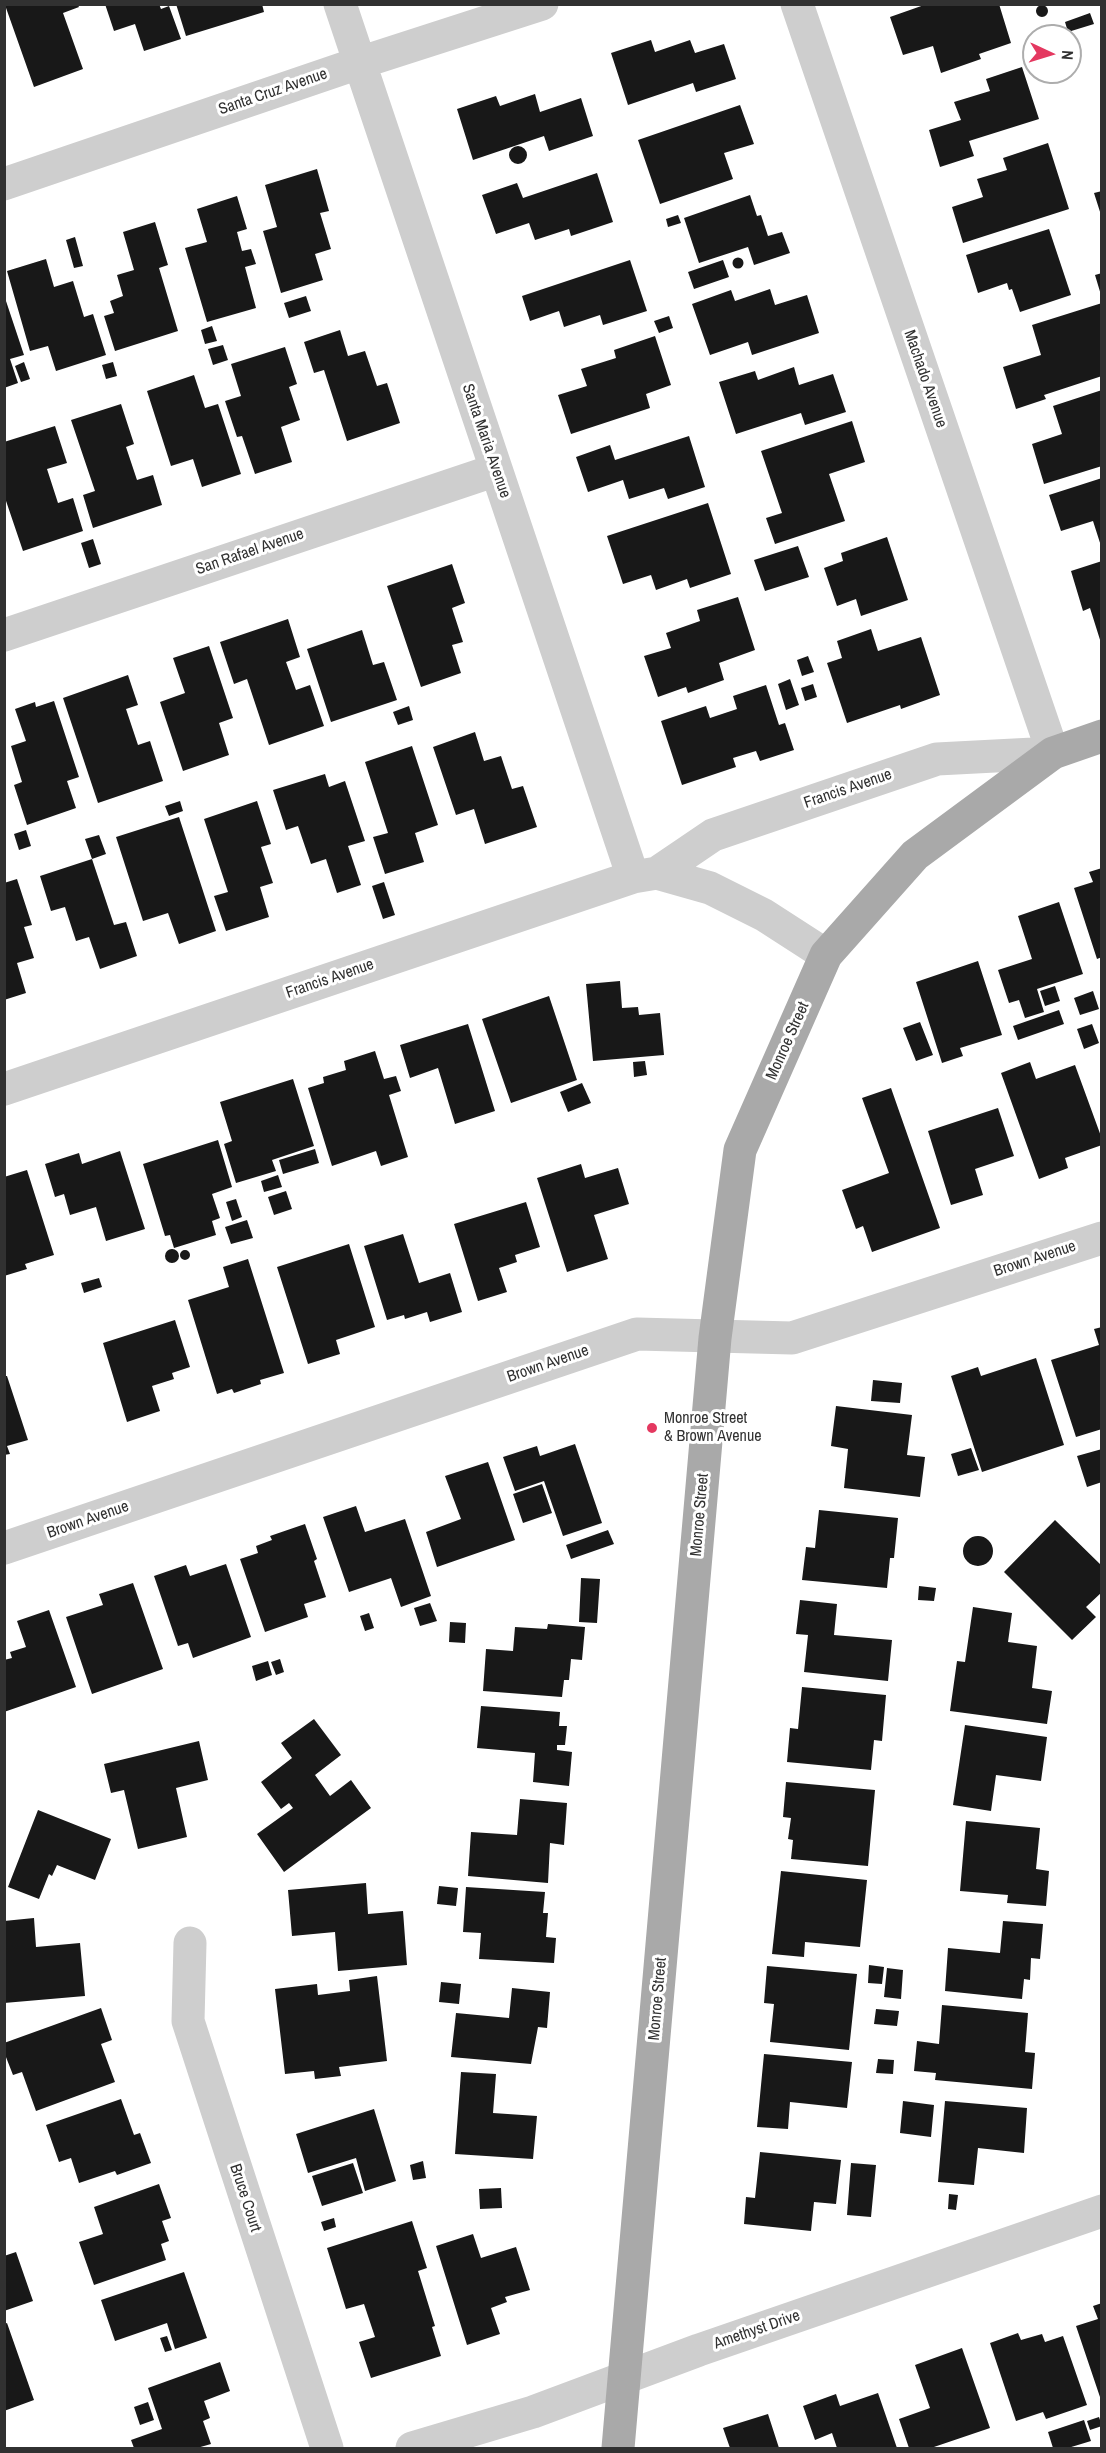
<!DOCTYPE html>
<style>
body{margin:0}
#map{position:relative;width:1106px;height:2453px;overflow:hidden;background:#fff;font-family:"Archivo Narrow",sans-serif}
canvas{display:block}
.frame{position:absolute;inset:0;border:6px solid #313131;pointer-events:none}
.north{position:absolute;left:1022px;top:24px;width:60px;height:60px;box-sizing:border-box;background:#fff;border:2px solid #adadad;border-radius:50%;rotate:94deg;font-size:16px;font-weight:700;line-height:24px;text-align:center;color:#313131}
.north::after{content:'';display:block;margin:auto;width:21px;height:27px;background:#e43860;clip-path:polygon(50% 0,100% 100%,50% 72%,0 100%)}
</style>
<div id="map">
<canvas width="1106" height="2453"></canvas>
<div class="frame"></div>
<div class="north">N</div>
</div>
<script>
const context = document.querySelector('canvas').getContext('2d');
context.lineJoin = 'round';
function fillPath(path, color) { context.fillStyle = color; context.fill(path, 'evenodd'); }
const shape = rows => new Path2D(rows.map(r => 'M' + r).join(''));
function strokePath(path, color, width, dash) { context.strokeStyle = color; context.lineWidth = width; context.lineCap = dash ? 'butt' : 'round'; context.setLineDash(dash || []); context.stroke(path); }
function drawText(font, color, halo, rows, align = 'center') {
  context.font = font + ' "Archivo Narrow",sans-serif'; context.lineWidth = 6; context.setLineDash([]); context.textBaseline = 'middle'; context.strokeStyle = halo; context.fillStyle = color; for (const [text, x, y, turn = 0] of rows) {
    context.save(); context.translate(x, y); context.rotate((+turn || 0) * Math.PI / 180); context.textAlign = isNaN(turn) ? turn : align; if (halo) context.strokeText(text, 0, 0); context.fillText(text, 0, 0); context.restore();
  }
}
const building = shape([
 [105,4,159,4,161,9,169,6,181,39,144,51,135,24,114,31],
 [176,4,262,4,264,12,186,36],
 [927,4,999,4,1011,43,979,54,981,59,941,73,933,46,903,55,890,17],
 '1036 11a6 6 0 1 1 12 0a6 6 0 1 1-12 0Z',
 [5,5,78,5,79,7,63,13,83,69,34,87],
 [1090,13,1094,24,1068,32,1065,22],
 [1055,31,1057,36,1042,36],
 [651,40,655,52,690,40,695,53,724,44,736,79,696,92,693,83,628,105,611,53],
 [1022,67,1039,119,969,141,974,156,940,167,929,130,961,120,954,102,990,91,986,79],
 [535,94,540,112,581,98,593,136,549,151,544,136,473,160,457,109,496,96,500,106],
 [740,105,754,144,724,153,733,179,660,204,638,140],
 [1048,143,1069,209,963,243,952,207,983,197,977,179,1007,170,1003,158],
 '509 155a9 9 0 1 1 18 0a9 9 0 1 1-18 0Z',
 [317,169,329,211,320,213,331,249,315,254,323,280,281,293,263,231,277,227,265,185],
 [597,173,613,222,571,236,569,229,535,240,529,223,496,234,482,195,517,183,523,198],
 [1102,191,1102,215,1101,215,1094,193],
 [750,195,757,216,761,215,768,236,782,232,790,253,754,265,748,247,699,263,684,218],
 [237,196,247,229,237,232,242,251,251,249,256,264,245,267,256,308,207,322,185,248,207,242,197,209],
 [678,215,681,223,668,227,666,219],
 [155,222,168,265,159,268,178,331,115,351,104,316,114,313,110,301,123,296,117,275,134,270,123,232],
 [1049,229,1071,295,1020,312,1012,289,1009,290,1007,283,978,293,966,255],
 [75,237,83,266,74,268,66,240],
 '732.5 263a5.5 5.5 0 1 1 11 0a5.5 5.5 0 1 1-11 0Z',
 [46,259,54,287,73,281,84,317,93,314,106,355,56,371,48,346,30,351,7,271],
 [630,260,647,311,603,325,600,315,564,327,559,311,530,321,522,296],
 [723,260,729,277,694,289,688,272],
 [1102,273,1102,295,1101,295,1095,275],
 [770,289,775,305,807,295,819,333,752,355,748,342,710,355,692,304,731,290,735,301],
 [306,296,311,311,289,318,284,303],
 [5,298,24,355,10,359,18,383,4,388],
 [1102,303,1102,376,1044,395,1046,399,1016,409,1003,367,1041,355,1032,325],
 [669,316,673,328,659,333,654,321],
 [212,326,217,341,205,344,201,330],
 [340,330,348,356,365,351,377,386,387,383,400,423,347,441,324,370,314,373,304,342],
 [655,336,671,385,646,394,650,408,571,434,558,395,587,386,581,369,616,358,614,350],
 [223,345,228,360,213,365,208,349],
 [285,347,297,384,289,387,300,420,281,427,292,462,255,474,242,436,237,437,225,401,241,396,231,364],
 [24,362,30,379,21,382,15,366],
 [113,362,117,376,106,379,102,365],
 [794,367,799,385,833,374,846,412,805,425,801,413,736,434,719,382,755,371,758,380],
 [194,375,205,408,218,404,241,474,202,487,193,459,171,466,147,391],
 [1102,390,1102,466,1044,484,1032,444,1062,434,1053,406],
 [121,404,134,444,126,447,137,480,153,475,162,505,93,528,83,495,95,491,71,420],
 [852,421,865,462,829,474,845,521,775,544,766,518,782,513,761,451],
 [55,426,67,463,47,469,58,503,73,498,83,531,23,551,4,495,4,442],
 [689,436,705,487,668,499,664,488,629,499,623,480,588,492,576,457,610,445,615,460],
 [1102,478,1102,546,1101,546,1093,521,1061,531,1049,495],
 [708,503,731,574,690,588,687,579,656,590,651,575,623,584,607,536],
 [887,537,908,600,861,616,856,599,837,606,824,568,843,561,841,553],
 [93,539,101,564,89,568,81,543],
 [798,546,809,577,765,591,754,560],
 [1102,561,1102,643,1101,643,1090,608,1083,611,1071,571],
 [452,564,465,603,452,608,463,642,452,645,461,673,421,687,387,586],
 [738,597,755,650,719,663,724,680,688,693,686,687,658,697,644,656,671,648,666,633,700,621,697,610],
 [288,619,300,657,286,662,296,690,310,685,324,726,269,745,247,679,234,684,220,642],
 [871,629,878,651,921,637,940,695,901,709,900,705,847,723,827,663,842,658,837,641],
 [362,630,373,665,384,662,397,700,331,722,307,649],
 [209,646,233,718,219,723,229,755,183,771,160,702,185,693,173,658],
 [808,656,814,672,802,676,797,660],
 [128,675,138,705,126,709,138,745,150,741,163,781,98,803,63,698],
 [790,679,799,705,786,710,778,684],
 [813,684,817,697,805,701,801,688],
 [766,685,779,725,785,723,794,750,760,761,756,751,733,758,736,767,682,785,661,721,706,706,710,718,737,709,733,696],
 [54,701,79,777,67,781,76,808,27,825,14,785,22,782,11,746,26,741,15,709,35,702,36,707],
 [409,706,413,720,398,725,393,712],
 [475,732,484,761,501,756,512,789,523,786,537,827,485,844,474,809,456,815,433,747],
 [412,746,438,825,415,833,424,862,385,874,373,837,388,833,365,762],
 [325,774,329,787,345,781,365,841,348,846,361,885,337,893,326,859,311,864,298,826,286,830,273,790],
 [180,801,183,811,169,816,165,806],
 [257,801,271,844,261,847,273,883,260,887,269,917,226,931,214,896,228,892,204,819],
 [179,817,216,931,179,944,168,913,143,921,116,837],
 [26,830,31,846,19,850,14,834],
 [99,835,106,854,92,859,85,839],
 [92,859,114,925,126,922,137,956,100,969,89,937,76,941,65,907,51,911,40,876],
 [1102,868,1102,957,1097,959,1074,888,1093,882,1089,872],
 [17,879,32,925,24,927,34,958,17,963,26,993,4,1000,4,883],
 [384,882,395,915,383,919,372,886],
 [1059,902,1083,974,1037,989,1044,1012,1025,1018,1019,1000,1009,1003,998,970,1032,959,1018,916],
 [978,961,1002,1035,960,1048,963,1056,942,1063,916,982],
 [620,981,622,1008,638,1007,639,1015,660,1013,664,1055,593,1061,586,984],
 [1055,986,1060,1001,1045,1006,1040,991],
 [1093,991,1099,1009,1080,1015,1074,998],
 [549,996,577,1080,511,1103,482,1019],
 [1059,1010,1064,1024,1018,1040,1013,1026],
 [920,1022,933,1055,916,1061,903,1028],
 [468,1024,495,1111,455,1124,438,1068,410,1078,400,1045],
 [1092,1024,1099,1043,1084,1049,1077,1029],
 [375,1051,384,1079,396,1076,401,1091,389,1095,408,1157,381,1166,376,1151,332,1166,308,1088,324,1083,323,1077,346,1070,344,1061],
 [645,1061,647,1075,634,1077,633,1062],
 [1030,1062,1036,1079,1075,1065,1102,1139,1102,1145,1065,1158,1068,1168,1039,1179,1001,1073],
 [293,1079,314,1146,272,1160,276,1171,236,1183,224,1144,232,1141,220,1102],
 [582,1083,591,1103,568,1112,560,1092],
 [891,1088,940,1228,872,1252,863,1226,856,1229,842,1190,889,1173,862,1098],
 [998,1108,1014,1156,975,1169,983,1195,951,1205,928,1131],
 [218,1140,232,1187,212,1194,220,1218,212,1221,216,1235,174,1248,170,1235,165,1236,143,1164],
 [315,1149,319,1163,283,1174,279,1160],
 [120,1151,145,1229,106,1241,96,1207,70,1215,64,1194,55,1197,45,1164,79,1153,82,1164],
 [581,1164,585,1178,618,1168,629,1204,594,1215,608,1259,567,1272,537,1178],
 [27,1170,54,1255,25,1264,27,1269,4,1276,4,1177],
 [278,1175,282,1187,264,1192,261,1181],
 [286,1191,292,1209,274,1215,268,1197],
 [236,1199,242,1217,232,1221,226,1202],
 [526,1202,540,1247,515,1255,517,1262,499,1268,507,1292,478,1301,454,1224],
 [247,1220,253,1238,231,1244,225,1227],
 [403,1234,419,1283,450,1273,462,1312,430,1322,427,1312,405,1319,404,1315,387,1320,364,1246],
 [349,1244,375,1327,336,1340,340,1354,308,1364,277,1267],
 '165 1256a7 7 0 1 1 14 0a7 7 0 1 1-14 0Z',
 '180 1255a5 5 0 1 1 10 0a5 5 0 1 1-10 0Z',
 [248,1259,284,1373,260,1380,261,1384,234,1393,232,1389,217,1394,188,1300,229,1287,223,1267],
 [99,1278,102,1287,84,1293,81,1283],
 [175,1320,190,1367,172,1373,174,1379,152,1386,160,1411,127,1422,103,1343],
 [1102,1327,1102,1429,1076,1437,1051,1360,1099,1345,1094,1329],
 [1036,1358,1064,1445,982,1472,951,1376,978,1367,981,1376],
 [4,1376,7,1376,28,1440,7,1446,10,1454,4,1455],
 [873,1380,902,1383,900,1403,871,1401],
 [836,1406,912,1415,907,1455,925,1457,920,1497,844,1488,848,1449,831,1446],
 [575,1444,602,1523,563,1536,544,1481,515,1491,503,1457,537,1446,540,1456],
 [971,1448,979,1470,958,1476,951,1454],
 [1102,1449,1102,1482,1087,1487,1077,1456],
 [488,1462,515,1540,437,1567,426,1532,461,1519,445,1476],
 [542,1484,552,1513,523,1523,513,1494],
 [356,1506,365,1532,405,1519,431,1596,401,1607,391,1578,349,1592,323,1517],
 [819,1510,898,1518,894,1558,890,1558,887,1588,802,1580,806,1547,815,1548],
 [1055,1520,1102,1566,1102,1592,1086,1607,1096,1617,1072,1640,1004,1572],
 [305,1524,317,1559,314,1561,326,1597,304,1604,308,1617,265,1632,240,1559,258,1553,256,1546,272,1540,270,1536],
 [608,1530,614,1544,571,1559,566,1545],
 '963 1551a15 15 0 1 1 30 0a15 15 0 1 1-30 0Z',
 [226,1564,251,1637,193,1658,188,1643,178,1646,154,1576,186,1565,190,1576],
 [581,1578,600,1579,597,1623,579,1622],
 [133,1583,163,1669,92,1694,66,1617,103,1605,99,1594],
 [919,1586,936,1588,934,1601,918,1600],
 [800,1600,837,1604,834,1635,892,1640,888,1681,804,1672,808,1635,796,1634],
 [430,1603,437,1621,420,1626,414,1608],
 [973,1607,1012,1613,1008,1642,1037,1646,1032,1688,1052,1691,1047,1724,950,1711,957,1661,965,1662],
 [49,1610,76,1687,4,1712,4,1660,12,1658,10,1652,26,1647,17,1621],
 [369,1613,374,1628,365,1631,360,1616],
 [450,1622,466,1623,465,1643,449,1642],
 [548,1624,585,1627,582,1660,571,1659,569,1680,564,1680,562,1697,483,1691,486,1649,513,1651,515,1627,547,1629],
 [280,1659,284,1672,276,1675,271,1662],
 [268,1661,272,1675,256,1681,252,1666],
 [802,1687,886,1695,882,1741,874,1740,871,1770,787,1762,790,1728,798,1729],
 [481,1706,560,1712,559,1726,567,1726,565,1745,557,1745,557,1750,572,1752,569,1786,533,1782,535,1753,477,1748],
 [314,1719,341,1755,315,1775,330,1796,351,1780,371,1808,284,1872,257,1834,293,1808,289,1803,281,1809,261,1782,292,1758,281,1743],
 [965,1725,1047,1737,1041,1781,996,1775,991,1811,953,1805],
 [199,1741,208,1780,176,1788,187,1837,138,1849,124,1790,111,1793,104,1764],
 [786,1782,875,1790,868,1866,791,1859,793,1840,788,1839,791,1818,783,1817],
 [520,1799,567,1803,564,1845,550,1843,548,1883,468,1876,471,1832,517,1835],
 [38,1810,111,1839,95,1880,57,1865,52,1876,49,1874,39,1899,8,1887],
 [966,1821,1040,1828,1036,1869,1049,1871,1046,1906,1007,1903,1008,1895,960,1891],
 [781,1871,867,1880,860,1947,805,1942,804,1957,772,1954],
 [366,1883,368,1914,403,1911,407,1965,338,1971,335,1932,292,1936,288,1890],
 [439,1886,458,1888,456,1906,437,1904],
 [466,1887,545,1892,543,1913,548,1913,546,1937,556,1938,554,1963,479,1959,481,1933,463,1932],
 [34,1918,36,1947,80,1943,85,1996,4,2003,4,1921],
 [1003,1921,1043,1924,1040,1959,1031,1958,1030,1980,1024,1979,1022,1999,945,1991,948,1948,1000,1953],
 [869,1965,884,1967,882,1984,868,1983],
 [767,1966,857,1974,849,2050,770,2042,774,2004,764,2003],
 [887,1968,903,1970,901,1999,884,1997],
 [377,1976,387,2061,339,2067,341,2076,315,2079,314,2071,285,2074,275,1989,317,1984,318,1995,350,1991,349,1980],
 [441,1982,461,1984,459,2004,439,2002],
 [512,1988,550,1992,547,2028,538,2027,531,2064,451,2057,456,2013,509,2018],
 [942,2005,1028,2013,1025,2052,1035,2053,1032,2089,935,2080,936,2073,914,2071,917,2041,939,2044],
 [101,2008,112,2040,101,2044,115,2082,36,2111,22,2072,13,2075,4,2052,4,2043],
 [876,2009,899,2011,897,2026,874,2024],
 [764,2054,852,2062,847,2108,790,2102,788,2129,757,2127],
 [878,2059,894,2060,893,2074,876,2073],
 [461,2072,496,2074,493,2113,537,2116,533,2159,455,2154],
 [121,2099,134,2135,140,2133,151,2163,117,2175,115,2171,79,2183,71,2158,59,2162,46,2125],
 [903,2101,934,2105,931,2137,900,2133],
 [945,2101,1027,2108,1024,2153,978,2148,974,2185,938,2182],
 [374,2109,396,2181,365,2191,356,2158,308,2173,296,2134],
 [760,2152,841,2160,836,2204,814,2202,811,2231,744,2224,746,2197,755,2198],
 [423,2161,426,2178,413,2180,410,2165],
 [353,2163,363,2193,322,2206,312,2176],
 [851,2163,876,2165,871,2217,847,2215],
 [159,2184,171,2218,162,2221,169,2241,161,2244,166,2260,94,2285,79,2242,103,2234,94,2207],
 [501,2188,502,2208,480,2209,479,2189],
 [949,2194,958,2195,956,2210,948,2209],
 [334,2218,336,2227,324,2231,321,2222],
 [412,2221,427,2268,418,2271,435,2326,432,2327,441,2356,371,2378,359,2342,375,2337,364,2304,346,2309,327,2248],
 [473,2234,481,2258,516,2247,530,2290,505,2297,507,2302,491,2308,500,2334,467,2345,436,2246],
 [16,2252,33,2301,4,2311,4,2256],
 [184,2272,207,2338,175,2349,167,2323,115,2341,101,2300],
 [1102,2303,1102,2399,1101,2400,1076,2326,1098,2319,1093,2306],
 [7,2323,34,2400,4,2411,4,2324],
 [1018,2333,1021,2340,1042,2334,1045,2342,1063,2336,1087,2405,1046,2419,1043,2412,1016,2421,990,2343],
 [167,2336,172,2350,165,2352,160,2338],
 [962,2348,990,2428,931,2448,909,2448,899,2419,930,2408,915,2365],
 [220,2362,230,2391,204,2401,210,2418,203,2421,211,2444,197,2448,134,2448,131,2440,162,2429,148,2388],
 [878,2393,897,2448,837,2448,832,2433,815,2440,803,2406,836,2394,840,2406],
 [148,2402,154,2420,140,2425,134,2407],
 [768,2414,779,2448,730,2448,723,2428],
 [1099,2417,1102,2426,1090,2430,1087,2421],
 [1084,2420,1091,2441,1068,2448,1053,2448,1048,2432]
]);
const minor = shape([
 [340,4,633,877],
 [4,184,359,63,542,4],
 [4,635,496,470],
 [657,873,713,835,937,759,1053,753,797,4],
 [4,1089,633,877,657,873,710,888,764,915,826,955],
 [4,1548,637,1334,792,1338,1102,1238],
 [190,1943,188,2021,327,2448],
 [412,2448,533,2412,699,2350,1102,2211]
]);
const major = shape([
 [618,2448,715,1338,740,1150,826,955,915,855,1053,753,1102,736]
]);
const markers = [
 [652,1428,6,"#e43860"]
];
const streetNames = [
 ["Santa Cruz Avenue",273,92,-19],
 ["Machado Avenue",925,379,71],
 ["Santa Maria Avenue",486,441,71],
 ["San Rafael Avenue",250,552,-19],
 ["Francis Avenue",848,789,-19],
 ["Francis Avenue",330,979,-19],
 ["Monroe Street",788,1041,-66],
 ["Brown Avenue",1035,1259,-18],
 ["Brown Avenue",548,1364,-19],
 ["Monroe Street",700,1515,-85],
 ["Brown Avenue",88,1520,-19],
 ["Monroe Street",658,1999,-85],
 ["Bruce Court",245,2198,72],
 ["Amethyst Drive",757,2330,-19]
];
const poiNames = [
 ["Monroe Street",664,1419],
 ["& Brown Avenue",664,1437]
];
fillPath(building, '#181818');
strokePath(minor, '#cecece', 33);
strokePath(major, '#a9a9a9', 33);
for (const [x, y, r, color] of markers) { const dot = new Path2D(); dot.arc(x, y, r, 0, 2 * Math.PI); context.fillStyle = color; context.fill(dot); strokePath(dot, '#fff', 2); }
drawText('16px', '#313131', '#fff', streetNames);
drawText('16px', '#313131', '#fff', poiNames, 'left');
</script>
